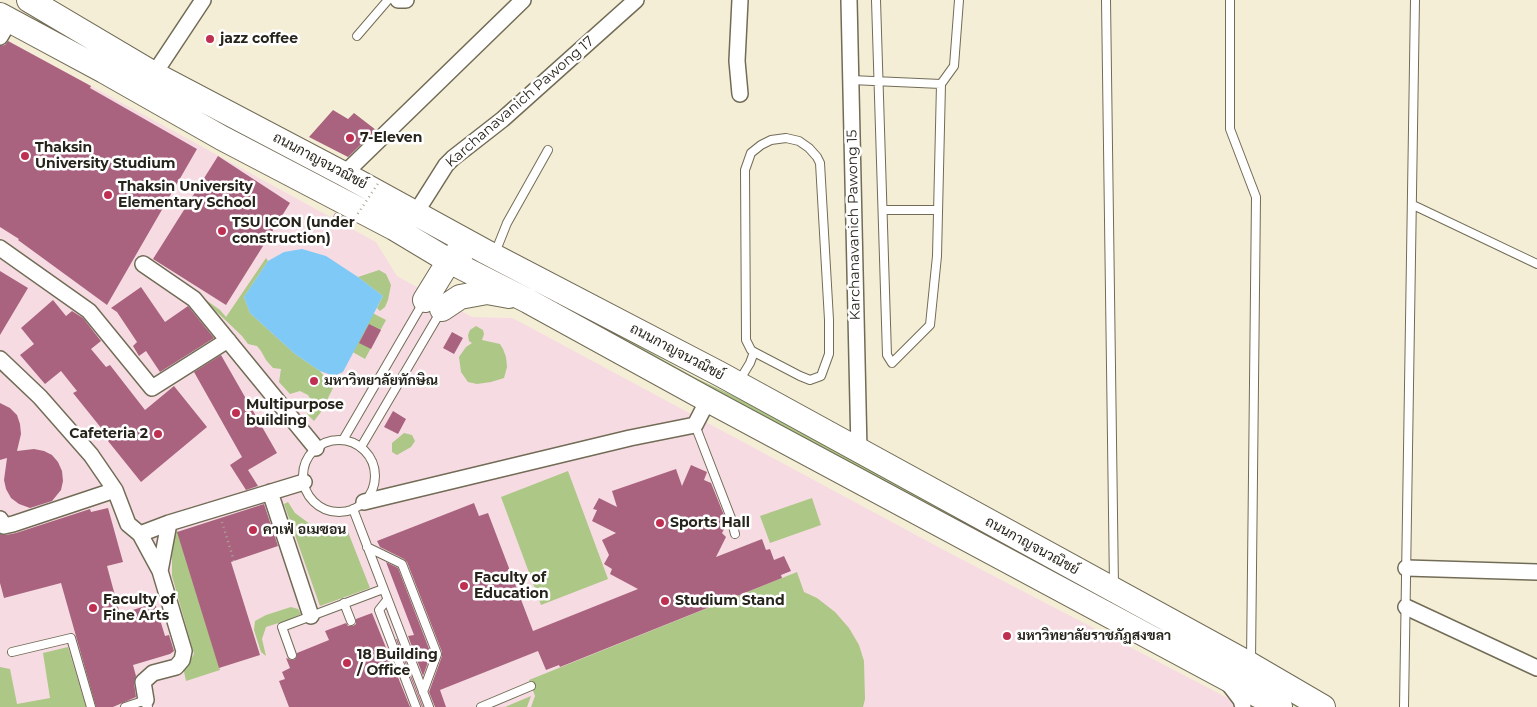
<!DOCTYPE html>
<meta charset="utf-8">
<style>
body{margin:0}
canvas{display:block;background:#f5eed6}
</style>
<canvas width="1537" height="707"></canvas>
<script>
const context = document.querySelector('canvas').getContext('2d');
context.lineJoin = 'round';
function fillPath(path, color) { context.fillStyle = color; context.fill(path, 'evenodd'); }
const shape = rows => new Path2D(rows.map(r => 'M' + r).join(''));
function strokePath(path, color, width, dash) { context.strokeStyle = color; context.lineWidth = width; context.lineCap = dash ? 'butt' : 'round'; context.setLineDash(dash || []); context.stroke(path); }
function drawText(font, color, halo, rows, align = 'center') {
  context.font = font + ' Montserrat,Sarabun,sans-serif'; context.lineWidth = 5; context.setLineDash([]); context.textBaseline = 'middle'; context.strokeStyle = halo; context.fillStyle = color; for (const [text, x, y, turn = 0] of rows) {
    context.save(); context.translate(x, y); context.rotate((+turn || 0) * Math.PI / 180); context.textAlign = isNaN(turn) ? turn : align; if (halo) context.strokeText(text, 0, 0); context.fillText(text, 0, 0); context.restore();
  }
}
const education = shape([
 [0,36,376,242,397,276,472,317,512,318,522,323,944,550,1245,707,0,707]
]);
const green = shape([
 [266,258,268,261,244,297,250,313,295,354,320,371,333,388,321,412,314,421,307,414,311,400,308,395,300,391,290,394,279,382,281,369,273,368,266,360,261,351,257,346,248,344,242,336,199,295,220,310,226,317],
 [479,260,528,284,694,377,752,405,1310,707,1296,707,1063,579,479,263],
 [379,270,386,274,391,285,388,300,385,307,380,311,377,308,383,296,358,277],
 [361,307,386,320,365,359,342,346],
 [476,326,483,330,484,334,482,340,500,344,503,349,506,357,507,367,504,378,491,382,477,384,468,382,461,372,459,357,466,347,472,343,469,341,468,335,470,330],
 [404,433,412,435,415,441,411,447,397,455,392,452,392,443],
 [568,471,608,579,541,605,501,497],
 [812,498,821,525,770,543,760,516],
 [288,502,295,513,310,524,328,531,348,532,370,588,320,606,284,504],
 [176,527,220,670,186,681,183,667,191,659,194,654,172,576,172,556],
 [797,572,804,592,817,598,835,612,849,628,859,645,864,661,865,699,863,707,531,707,535,696,529,680],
 [291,607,298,609,301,614,291,619,266,627,262,639,266,656,261,652,254,630,255,621,266,615],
 [68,647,86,707,0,707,0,667,10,669,17,704,50,698,43,653],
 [531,696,527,707,505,707]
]);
const water = shape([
 [302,249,326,256,358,277,383,296,343,372,334,376,320,371,295,354,250,313,244,297,268,261,284,252]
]);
const building = shape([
 [8,41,91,86,90,88,197,149,107,305,18,240,19,239,0,227,0,46,5,45],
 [333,110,348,119,354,113,376,130,348,157,309,137],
 [218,156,290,203,226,305,153,259],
 [335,213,345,218,343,222,333,217],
 [0,271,28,288,0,335],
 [141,287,165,322,188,306,214,338,160,372,146,351,139,356,133,346,137,342,117,312,111,308],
 [53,300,66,316,72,311,83,318,101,341,91,349,106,367,110,365,145,410,174,386,207,427,141,482,108,441,110,439,73,393,77,391,61,371,45,384,20,355,34,344,21,328],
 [369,324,381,330,371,349,359,343],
 [452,332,463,338,454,354,443,348],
 [221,355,277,453,248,470,258,486,246,490,230,465,242,457,194,372],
 [0,403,10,408,17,415,20,424,21,434,17,451,34,449,44,451,52,455,58,462,62,471,63,481,61,490,52,501,30,508,19,504,11,498,6,489,4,480,7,458,0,460],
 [393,411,406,419,398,434,384,427],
 [691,465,707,472,704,480,711,483,726,520,727,524,722,533,726,537,716,557,762,539,766,550,770,549,774,560,784,556,791,571,781,575,782,578,560,667,559,665,546,670,538,651,440,690,446,707,435,707,429,692,442,656,442,652,407,562,404,559,380,547,377,541,474,503,479,516,488,513,533,631,638,589,610,574,612,569,604,564,609,555,602,540,616,533,592,521,597,510,593,509,599,498,617,507,612,491,676,469,682,486],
 [264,504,278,546,231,562,260,655,219,668,177,532],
 [108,508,123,562,107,566,120,614,155,603,165,636,169,635,174,651,170,654,133,665,136,676,134,683,136,697,113,707,96,707,61,583,4,598,0,583,0,534,6,535,16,533,90,509,91,512],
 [386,562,398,568,431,654,423,676,408,636,414,635],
 [372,613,410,707,289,707,279,681,285,679,282,672,290,668,286,658,291,660,294,660,297,656,297,653,329,640,325,631,346,623,348,626,353,626,356,624,356,619],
 [396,639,397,639,423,707,422,707]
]);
const path = shape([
 [222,522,234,561]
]);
const service = shape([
 [876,0,887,355,892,363,930,325,937,256,941,84,954,66,959,0],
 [1106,0,1114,586],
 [1230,0,1230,129,1256,197,1251,661],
 [357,36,388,0],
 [851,80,941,84],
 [1413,205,1537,264],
 [883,210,937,210],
 [495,253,507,223,548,150],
 [739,381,750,363,754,352,751,350,746,340,745,170,751,153,761,145,771,140,786,138,799,141,809,148,817,157,820,163,829,320,829,354,821,376,810,380,800,376,754,352],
 [695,425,731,518,735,534],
 [343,440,424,301],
 '303 476a36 36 0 1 1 72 0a36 36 0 1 1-72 0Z',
 [361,447,441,311],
 [353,509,429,707],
 [367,547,402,564,437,654,423,692],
 [387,600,379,610,416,707],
 [344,603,351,621],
 [12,652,71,638,91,707],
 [292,655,282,627,383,589],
 [125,707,146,700,148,707],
 [481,707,531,686],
 [1404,707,1415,0]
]);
const minor = shape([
 [398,0,406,0],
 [740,0,737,61,740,94],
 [849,0,859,450],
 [0,37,10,20],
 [154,74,203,0],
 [344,174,523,0],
 [415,214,446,165,453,158,503,119,636,0],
 [0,248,89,311,152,388,228,340],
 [143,264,194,299,316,448],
 [0,359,40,397,91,455,115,490,128,524,140,534,160,571,184,651,182,660,176,667,153,673,143,682,146,700],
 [270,492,311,616],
 [364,502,630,438,695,425,708,400],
 [0,519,4,526,13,524,115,490],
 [140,534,169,523,304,482],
 [1406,568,1537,572],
 [160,571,169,523],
 [1406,607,1537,668],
 [1228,683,1241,700,1243,707]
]);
const primary = shape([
 [29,0,154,74,344,174,486,252,720,374,1251,665,1323,707],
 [0,15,104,71,222,138,394,228,449,261,528,301,708,400,1280,707],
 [425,300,449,261,456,254,462,252],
 [442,309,460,297,487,292,509,296]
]);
const pathBridge = shape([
 [355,218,379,182]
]);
const markers = [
 [210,39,5,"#bf2f52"],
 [350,138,5,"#bf2f52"],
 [25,156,5,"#bf2f52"],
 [108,195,5,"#bf2f52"],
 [222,231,5,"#bf2f52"],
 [314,381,5,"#bf2f52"],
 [236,413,5,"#bf2f52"],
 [158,434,5,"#bf2f52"],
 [660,523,5,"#bf2f52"],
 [253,530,5,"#bf2f52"],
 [464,586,5,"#bf2f52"],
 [665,601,5,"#bf2f52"],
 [93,608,5,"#bf2f52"],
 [1007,636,5,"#bf2f52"],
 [347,663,5,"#bf2f52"]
];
const poiNames = [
 ["jazz coffee",220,39],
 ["7-Eleven",360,138],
 ["Thaksin",35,148],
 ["University Studium",35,164],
 ["Thaksin University",118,187],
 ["Elementary School",118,203],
 ["TSU ICON (under",232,223],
 ["construction)",232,239],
 ["มหาวิทยาลัยทักษิณ",324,381],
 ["Multipurpose",246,405],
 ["building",246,421],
 ["Cafeteria 2",148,434,"right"],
 ["Sports Hall",670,523],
 ["คาเฟ่ อเมซอน",263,530],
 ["Faculty of",474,578],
 ["Education",474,594],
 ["Faculty of",103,600],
 ["Fine Arts",103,616],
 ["Studium Stand",675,601],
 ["มหาวิทยาลัยราชภัฏสงขลา",1017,636],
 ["18 Building",357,655],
 ["/ Office",357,671]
];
const streetNames = [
 ["Karchanavanich Pawong 17",520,102,-41],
 ["ถนนกาญจนวณิชย์",320,161,28],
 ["Karchanavanich Pawong 15",854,225,-91],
 ["ถนนกาญจนวณิชย์",677,352,28],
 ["ถนนกาญจนวณิชย์",1032,546,29]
];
fillPath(education, '#f6dce2');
fillPath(green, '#acc786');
fillPath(water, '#7ec9f5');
fillPath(building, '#aa637f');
strokePath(service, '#726c57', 10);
strokePath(minor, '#726c57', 18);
strokePath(primary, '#726c57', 26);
strokePath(path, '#aca794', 2.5, [1, 4]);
strokePath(service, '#fff', 8);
strokePath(minor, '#fff', 15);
strokePath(primary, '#fff', 24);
strokePath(pathBridge, '#aca794', 2.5, [1, 4]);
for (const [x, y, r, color] of markers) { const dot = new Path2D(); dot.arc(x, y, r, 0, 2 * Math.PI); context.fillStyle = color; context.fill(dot); strokePath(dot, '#fff', 2); }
drawText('bold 14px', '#26241b', '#fff', poiNames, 'left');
drawText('14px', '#26241b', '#fff', streetNames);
</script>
